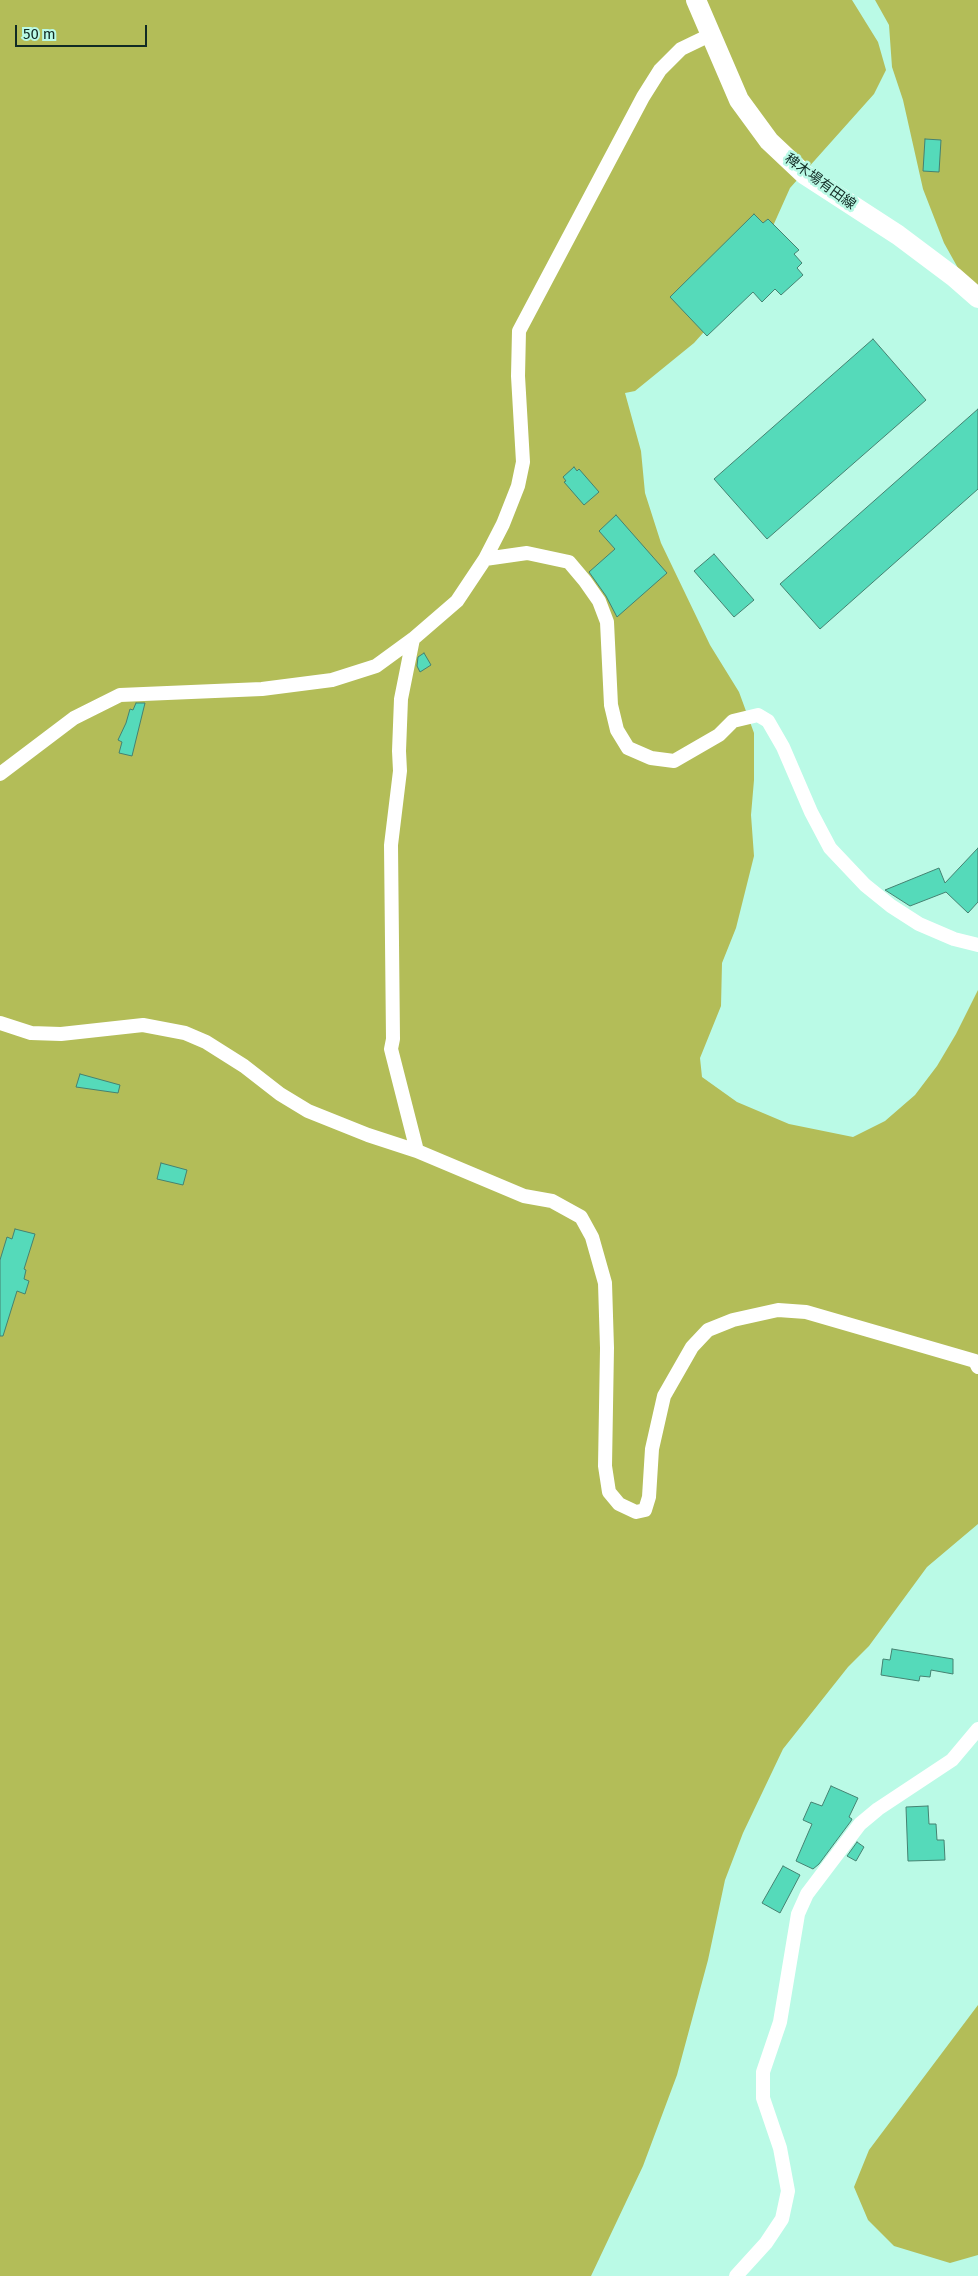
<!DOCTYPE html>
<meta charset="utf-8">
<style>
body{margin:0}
#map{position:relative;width:978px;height:2276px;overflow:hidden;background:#bafae6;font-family:"Fira Sans",sans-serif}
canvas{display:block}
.scale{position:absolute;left:15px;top:25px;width:132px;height:22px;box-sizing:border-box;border:2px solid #112b24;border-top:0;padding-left:6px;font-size:15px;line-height:18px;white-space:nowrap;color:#112b24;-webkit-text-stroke:4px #bafae6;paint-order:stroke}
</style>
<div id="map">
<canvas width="978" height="2276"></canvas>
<div class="scale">50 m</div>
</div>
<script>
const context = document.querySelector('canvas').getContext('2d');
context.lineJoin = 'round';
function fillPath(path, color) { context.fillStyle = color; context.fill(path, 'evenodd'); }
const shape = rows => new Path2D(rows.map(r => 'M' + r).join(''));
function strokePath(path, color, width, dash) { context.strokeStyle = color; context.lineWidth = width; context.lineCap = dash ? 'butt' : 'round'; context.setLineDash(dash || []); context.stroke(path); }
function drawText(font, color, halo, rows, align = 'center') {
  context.font = font + ' "Fira Sans","Noto Sans JP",sans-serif'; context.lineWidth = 5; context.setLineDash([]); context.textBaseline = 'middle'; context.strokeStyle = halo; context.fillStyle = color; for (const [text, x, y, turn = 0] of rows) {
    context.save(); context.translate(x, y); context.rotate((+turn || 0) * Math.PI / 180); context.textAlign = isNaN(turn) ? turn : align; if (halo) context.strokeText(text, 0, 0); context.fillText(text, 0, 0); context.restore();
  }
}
const forest = shape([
 [0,0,852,0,878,42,886,70,874,94,790,188,747,284,694,343,635,391,625,393,641,451,645,493,661,543,710,645,739,692,754,733,754,780,751,815,754,856,736,928,722,963,721,1006,700,1058,702,1077,737,1102,789,1124,853,1137,885,1121,915,1095,937,1066,956,1034,978,990,978,1524,927,1567,869,1646,848,1667,783,1749,743,1833,725,1880,708,1960,677,2075,643,2166,591,2276,0,2276],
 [875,0,978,0,978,289,963,277,944,243,923,189,903,100,892,67,889,25],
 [978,2005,978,2255,950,2263,894,2246,868,2220,854,2187,869,2150]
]);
const building = shape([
 [925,139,941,140,939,172,923,171,925,139],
 [754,214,763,223,768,219,799,250,794,254,802,263,797,268,803,275,781,295,775,289,762,302,753,292,707,336,670,297,754,214],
 [873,339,926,400,767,539,714,479,873,339],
 [978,409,978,489,820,629,780,584,978,409],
 [574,467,577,471,579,469,599,492,584,505,564,482,566,481,563,477,574,467],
 [616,515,667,573,617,617,606,596,589,572,615,549,599,531,616,515],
 [714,554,754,600,734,617,694,571,714,554],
 [424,653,431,665,420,672,417,666,418,657,424,653],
 [136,703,145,703,132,756,119,753,122,742,118,740,126,723,130,709,133,710,136,703],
 [978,848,978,902,968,913,946,892,910,906,885,890,939,868,945,883,978,848],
 [80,1074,120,1085,118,1093,76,1087,80,1074],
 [161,1163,187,1170,183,1185,157,1179,161,1163],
 [15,1229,35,1234,24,1269,26,1270,24,1279,29,1281,25,1294,17,1291,3,1336,0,1336,0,1260,7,1237,12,1239,15,1229],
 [892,1649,953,1659,953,1674,931,1670,930,1677,920,1676,919,1681,881,1675,883,1659,890,1660,892,1649],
 [831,1786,858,1798,849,1817,852,1819,851,1821,819,1864,813,1869,796,1861,812,1824,803,1820,811,1802,822,1806,831,1786],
 [928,1806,929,1824,936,1824,937,1840,944,1840,945,1860,908,1861,906,1807,928,1806],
 [857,1842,864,1847,856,1861,847,1856,857,1842],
 [783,1866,800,1875,780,1913,762,1903,783,1866]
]);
const minor = shape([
 [485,559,527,553,569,562,585,581,599,601,607,622,611,705,617,730,628,748,651,758,674,761,719,735,733,721,758,715,768,721,783,747,811,812,830,848,865,885,891,906,919,924,954,939,978,945],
 [413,639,401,699,399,751,400,771,391,845,393,1039,391,1049,417,1151],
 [0,774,74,718,120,695,262,689,332,680,376,666,413,639,457,601,485,559,503,524,518,486,523,462,518,376,519,331,643,97,660,70,681,49,710,35],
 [0,1023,31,1033,61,1034,143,1025,185,1033,206,1042,244,1066,280,1094,308,1111,368,1135,417,1151,524,1196,552,1201,581,1217,592,1237,605,1283,607,1348,605,1466,609,1492,619,1504,636,1512,645,1510,649,1497,652,1449,664,1396,692,1347,708,1330,733,1320,778,1310,806,1312,975,1361,978,1367],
 [736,2276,766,2243,782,2219,788,2191,780,2148,763,2098,763,2072,780,2022,798,1914,807,1894,860,1824,878,1809,952,1760,978,1729]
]);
const secondary = shape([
 [696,0,739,100,769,141,804,174,898,235,954,277,978,298]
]);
const streetNames = [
 ["稗木場有田線",820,182,36]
];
fillPath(forest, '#b3bd58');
fillPath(building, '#55daba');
strokePath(building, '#458271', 1);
strokePath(minor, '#fff', 14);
strokePath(secondary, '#fff', 20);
drawText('14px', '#112b24', '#bafae6', streetNames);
</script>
